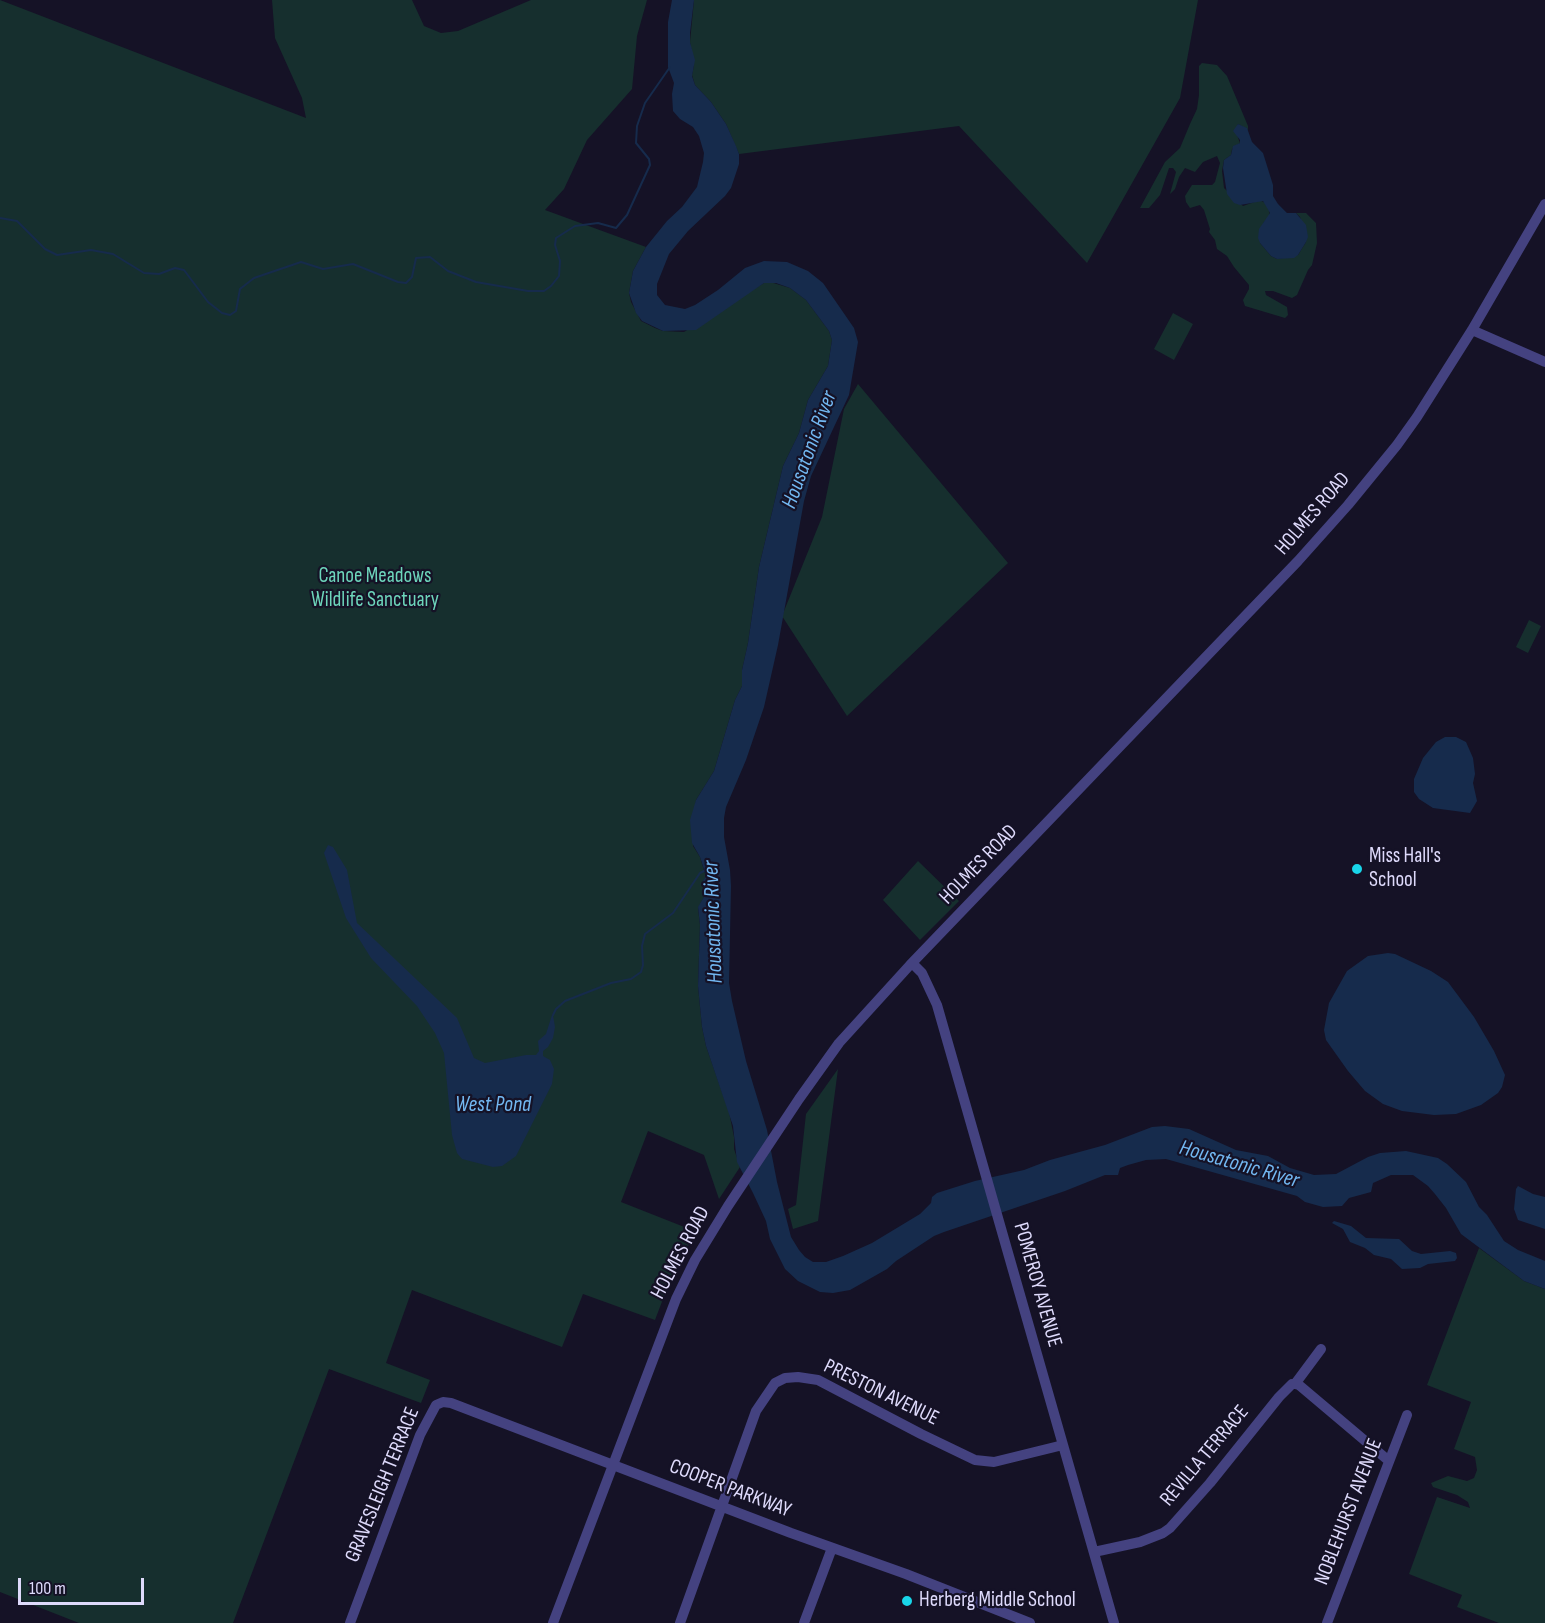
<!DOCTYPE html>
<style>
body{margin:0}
#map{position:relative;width:1545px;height:1623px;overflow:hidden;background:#151226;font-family:"Sofia Sans Condensed",sans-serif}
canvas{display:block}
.scale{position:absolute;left:18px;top:1578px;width:126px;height:27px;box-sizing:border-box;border:3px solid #dedafb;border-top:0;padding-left:8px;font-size:18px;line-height:21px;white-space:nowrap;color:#dedafb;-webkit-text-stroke:4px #151226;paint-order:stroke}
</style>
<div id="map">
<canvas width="1545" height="1623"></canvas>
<div class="scale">100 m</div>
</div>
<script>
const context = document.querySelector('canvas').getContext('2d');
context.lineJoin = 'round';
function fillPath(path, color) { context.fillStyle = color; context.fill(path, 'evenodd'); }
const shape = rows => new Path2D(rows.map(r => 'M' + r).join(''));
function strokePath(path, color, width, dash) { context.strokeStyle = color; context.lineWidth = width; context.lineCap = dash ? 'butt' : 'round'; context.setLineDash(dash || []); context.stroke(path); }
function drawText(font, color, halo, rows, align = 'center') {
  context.font = font + ' "Sofia Sans Condensed",sans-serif'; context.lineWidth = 4.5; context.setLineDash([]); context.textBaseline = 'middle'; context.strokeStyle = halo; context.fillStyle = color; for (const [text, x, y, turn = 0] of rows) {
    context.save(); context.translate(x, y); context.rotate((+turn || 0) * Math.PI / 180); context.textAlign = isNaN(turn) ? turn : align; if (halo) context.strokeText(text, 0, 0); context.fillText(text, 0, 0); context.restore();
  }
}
const green = shape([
 [0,0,306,118,302,98,275,38,272,0,412,0,424,26,441,33,458,31,531,0,647,0,637,36,632,89,587,140,564,189,545,210,646,247,633,271,629,293,631,302,641,321,655,328,663,331,684,332,764,283,770,282,790,288,806,300,829,331,832,340,828,366,808,400,799,433,783,466,759,567,748,643,742,670,742,686,735,700,714,771,696,800,693,846,700,857,706,877,703,881,706,889,705,895,698,908,700,925,698,986,702,1027,706,1046,729,1112,734,1137,734,1149,740,1167,719,1199,704,1155,648,1131,621,1202,697,1232,676,1265,655,1320,583,1294,562,1347,412,1290,386,1363,430,1380,421,1403,329,1369,233,1623,79,1623,0,1592],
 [694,0,1198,0,1180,98,1087,263,959,126,739,154,726,124,711,102,695,85,692,75,694,65,690,42],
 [1202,63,1217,65,1227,76,1248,126,1248,130,1238,124,1237,135,1240,143,1232,149,1231,155,1224,160,1222,171,1224,188,1243,206,1260,200,1265,203,1269,210,1270,216,1264,222,1260,243,1271,256,1277,259,1298,255,1306,242,1300,217,1296,213,1306,213,1316,223,1317,243,1312,265,1308,270,1297,295,1292,298,1273,291,1265,291,1266,295,1287,307,1288,315,1285,318,1245,306,1243,300,1249,289,1249,285,1234,267,1227,256,1217,249,1215,240,1209,232,1210,229,1204,210,1200,205,1190,208,1186,202,1185,196,1192,185,1212,185,1215,182,1220,163,1217,156,1203,162,1195,172,1185,168,1179,177,1175,189,1170,194,1176,172,1173,168,1169,168,1160,195,1149,208,1140,208,1165,162,1180,148,1190,124,1197,109,1199,95,1199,66],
 [1173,313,1193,324,1174,360,1154,349],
 [858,384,1008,563,847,716,782,616,822,517,844,409],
 [1529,620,1541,626,1528,653,1516,647],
 [918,861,959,901,920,940,883,900],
 [838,1069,818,1221,793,1229,788,1209,796,1205,806,1114],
 [1479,1248,1524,1281,1545,1289,1545,1623,1499,1623,1457,1607,1462,1595,1409,1574,1437,1497,1470,1508,1468,1502,1457,1495,1433,1487,1431,1483,1448,1476,1467,1481,1474,1478,1477,1470,1475,1457,1454,1449,1471,1402,1427,1385]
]);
const water = shape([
 [672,0,694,0,690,33,690,42,695,60,692,76,695,85,711,102,726,124,736,146,739,154,739,164,731,188,725,196,688,231,669,254,657,284,657,295,665,305,685,309,695,305,718,290,745,268,764,261,787,262,808,271,823,283,854,328,858,342,849,395,811,476,804,501,778,645,764,707,746,760,726,807,724,818,724,837,730,870,731,886,729,983,732,1001,746,1061,767,1130,777,1182,791,1237,799,1250,805,1257,813,1262,826,1262,843,1256,872,1243,920,1214,931,1203,932,1197,937,1193,975,1181,1024,1170,1050,1160,1105,1145,1152,1127,1165,1126,1189,1129,1236,1150,1268,1156,1290,1168,1314,1175,1336,1174,1368,1157,1380,1153,1406,1151,1438,1158,1447,1164,1466,1182,1479,1207,1487,1215,1504,1241,1518,1250,1545,1261,1545,1289,1524,1281,1461,1234,1446,1208,1435,1194,1428,1186,1413,1175,1391,1175,1373,1183,1371,1192,1349,1198,1342,1206,1323,1207,1305,1202,1297,1196,1166,1159,1146,1160,1128,1165,1120,1168,1118,1175,1105,1175,1065,1191,944,1232,934,1236,896,1261,887,1269,850,1290,833,1293,820,1292,798,1281,785,1269,770,1239,766,1221,753,1193,737,1162,733,1126,706,1046,702,1027,698,986,700,925,698,907,705,895,706,889,701,884,706,876,700,857,692,843,690,820,696,800,714,771,735,700,742,686,742,670,748,643,759,567,783,466,799,433,808,400,828,366,832,340,829,331,806,300,790,288,776,283,764,283,696,330,663,331,642,321,636,313,629,293,633,271,646,247,667,221,682,207,697,187,703,162,704,153,699,136,693,127,680,119,673,111,672,94,674,83,668,67,668,22],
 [1238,124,1247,128,1252,142,1263,153,1273,185,1273,196,1278,204,1287,213,1296,213,1306,225,1308,237,1306,242,1298,255,1294,258,1277,259,1271,256,1260,243,1258,238,1259,229,1270,213,1263,201,1240,205,1234,203,1227,194,1223,168,1224,160,1231,155,1233,146,1240,143,1240,140,1233,131],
 [1445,737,1456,737,1466,742,1473,758,1475,774,1473,783,1477,801,1470,813,1433,808,1419,799,1414,792,1414,779,1423,758,1436,742],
 [328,845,333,847,347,870,357,923,457,1018,474,1058,485,1063,526,1055,536,1055,539,1051,538,1041,546,1034,552,1015,553,1015,555,1027,553,1038,548,1047,543,1051,543,1056,550,1060,554,1069,552,1084,516,1156,502,1166,493,1167,462,1159,457,1153,452,1135,444,1053,435,1033,417,1006,371,958,346,918,324,853],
 [1388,953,1395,954,1431,971,1448,982,1474,1017,1494,1051,1505,1075,1502,1087,1498,1093,1481,1105,1456,1114,1434,1115,1402,1111,1383,1104,1365,1091,1348,1071,1326,1040,1324,1030,1329,1003,1347,971,1368,956],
 [1518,1186,1533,1194,1545,1197,1545,1229,1518,1220,1514,1209,1516,1189],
 [1334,1221,1351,1226,1366,1238,1399,1239,1412,1251,1421,1254,1450,1251,1456,1253,1457,1258,1455,1261,1428,1264,1420,1268,1402,1269,1391,1259,1374,1255,1365,1248,1350,1242,1343,1229,1332,1223]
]);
const stream = shape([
 [0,218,17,221,45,249,57,255,91,250,113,254,144,273,159,274,175,268,184,270,208,302,222,313,230,315,236,311,240,289,254,278,301,262,323,269,353,264,398,282,406,283,412,277,416,258,430,257,448,271,476,282,528,291,544,291,551,286,559,276,560,261,555,245,556,238,575,226,598,223,616,228,627,215,650,165,649,159,636,143,637,126,645,103,670,67],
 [553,1015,556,1009,565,1001,611,983,631,979,641,972,643,965,642,946,645,934,673,913,700,873,704,871]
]);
const minor = shape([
 [1472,330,1545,362],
 [912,963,922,973,937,1005,1114,1623],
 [1295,1384,1299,1385,1389,1461],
 [1094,1552,1140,1542,1163,1533,1170,1528,1210,1483,1279,1397,1292,1384,1295,1384,1321,1349],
 [350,1623,420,1435,436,1405,443,1402,451,1403,791,1533,906,1574,1030,1623],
 [553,1623,676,1299,695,1260,728,1206,799,1099,839,1043,910,965,1298,561,1348,505,1397,445,1417,417,1472,330,1545,204],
 [680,1623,756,1411,775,1383,785,1378,798,1377,818,1380,921,1434,975,1460,994,1462,1063,1445],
 [804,1623,832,1548],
 [1327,1623,1407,1415]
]);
const markers = [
 [1357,869,6,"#19d5e9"],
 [907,1601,6,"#19d5e9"]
];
const streetNames = [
 ["HOLMES ROAD",1313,514,-49],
 ["HOLMES ROAD",979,865,-46],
 ["HOLMES ROAD",681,1253,-62],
 ["POMEROY AVENUE",1037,1285,74],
 ["PRESTON AVENUE",881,1393,26],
 ["REVILLA TERRACE",1205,1456,-50],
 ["GRAVESLEIGH TERRACE",383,1485,-68],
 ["COOPER PARKWAY",730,1489,21],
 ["NOBLEHURST AVENUE",1349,1512,-69]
];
const parkNames = [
 ["Canoe Meadows",375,577],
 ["Wildlife Sanctuary",375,601]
];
const poiNames = [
 ["Miss Hall's",1369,857],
 ["School",1369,881],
 ["Herberg Middle School",919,1601]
];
const waterNames = [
 ["Housatonic River",810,450,-70],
 ["Housatonic River",714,922,-92],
 ["West Pond",493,1105],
 ["Housatonic River",1239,1165,16]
];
fillPath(green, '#162f2e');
fillPath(water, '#162b4c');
strokePath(stream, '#162b4c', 2);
strokePath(minor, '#444280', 10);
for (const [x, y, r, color] of markers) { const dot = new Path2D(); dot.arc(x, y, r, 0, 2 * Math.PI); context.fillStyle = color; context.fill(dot); strokePath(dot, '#151226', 2); }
drawText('21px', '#dedafb', '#151226', streetNames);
drawText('21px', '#6dd5bb', '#151226', parkNames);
drawText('21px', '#dedafb', '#151226', poiNames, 'left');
drawText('italic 22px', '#72b7f1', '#151226', waterNames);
</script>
